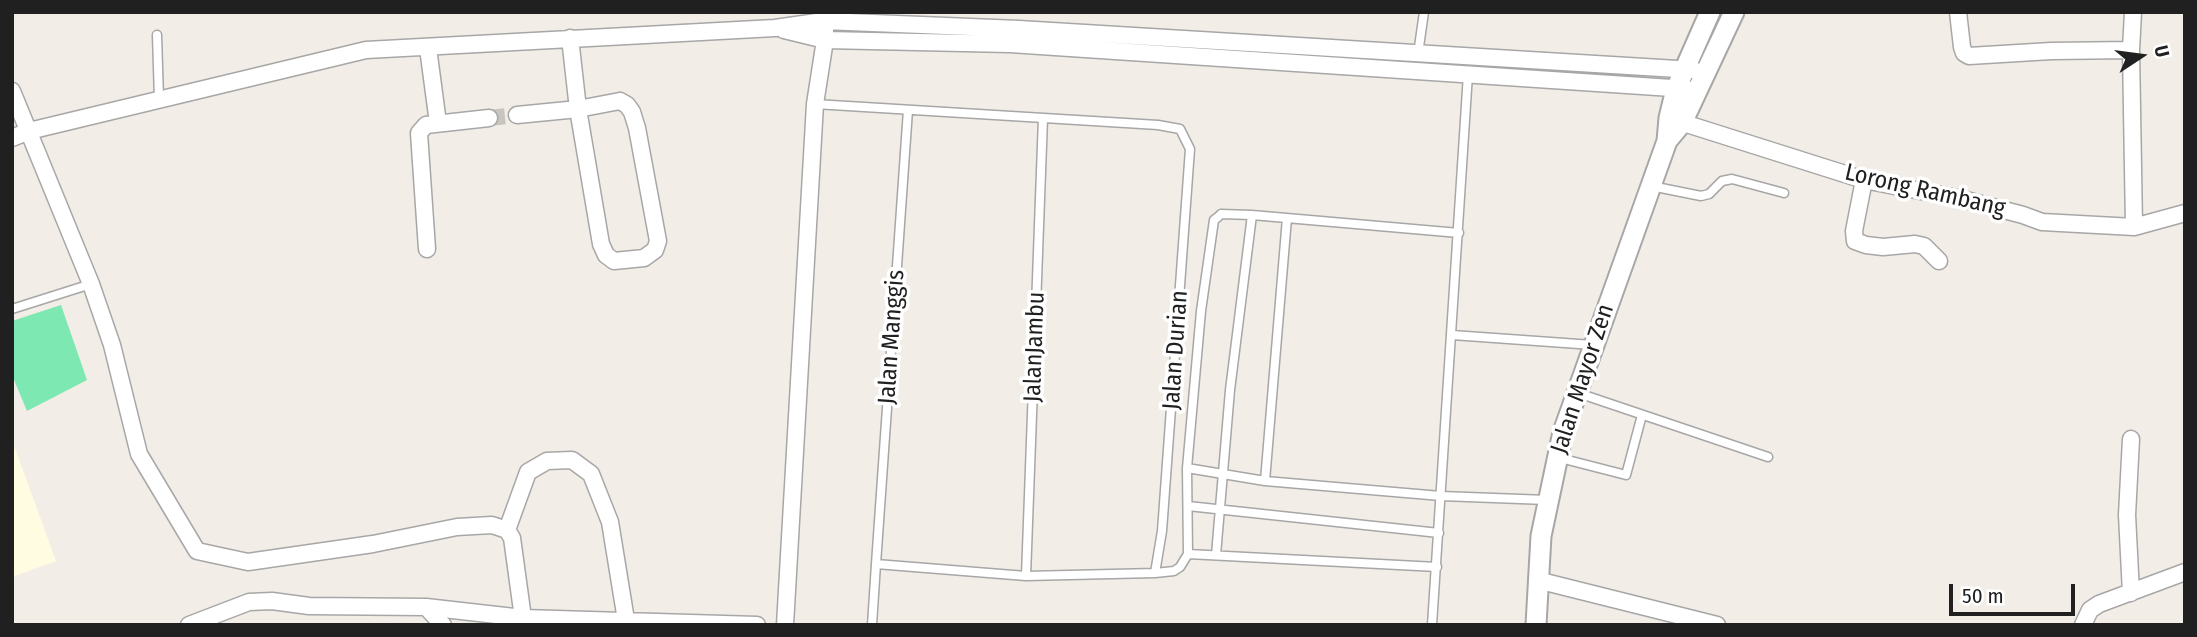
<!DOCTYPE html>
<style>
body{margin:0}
#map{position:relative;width:2197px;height:637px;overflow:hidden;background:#f2ede6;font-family:"Fira Sans Condensed",sans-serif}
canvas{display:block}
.frame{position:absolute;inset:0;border:14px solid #202020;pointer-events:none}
.north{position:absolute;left:2106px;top:21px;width:70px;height:70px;-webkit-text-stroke:5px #fff;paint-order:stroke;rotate:77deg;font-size:19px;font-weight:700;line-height:28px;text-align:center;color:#202020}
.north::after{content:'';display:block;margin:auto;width:24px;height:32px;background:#202020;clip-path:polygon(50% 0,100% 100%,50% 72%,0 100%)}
.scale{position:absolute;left:1949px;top:584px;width:126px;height:32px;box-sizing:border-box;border:4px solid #202020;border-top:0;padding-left:9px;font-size:21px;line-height:24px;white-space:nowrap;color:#202020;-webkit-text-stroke:5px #fff;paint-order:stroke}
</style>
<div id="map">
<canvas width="2197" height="637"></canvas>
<div class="frame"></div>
<div class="north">U</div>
<div class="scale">50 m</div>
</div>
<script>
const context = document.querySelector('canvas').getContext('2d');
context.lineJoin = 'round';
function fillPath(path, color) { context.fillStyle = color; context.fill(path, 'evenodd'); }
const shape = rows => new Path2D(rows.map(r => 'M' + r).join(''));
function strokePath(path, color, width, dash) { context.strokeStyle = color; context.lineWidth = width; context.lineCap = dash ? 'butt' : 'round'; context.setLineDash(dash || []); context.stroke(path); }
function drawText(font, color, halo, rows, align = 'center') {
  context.font = font + ' "Fira Sans Condensed",sans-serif'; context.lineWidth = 7; context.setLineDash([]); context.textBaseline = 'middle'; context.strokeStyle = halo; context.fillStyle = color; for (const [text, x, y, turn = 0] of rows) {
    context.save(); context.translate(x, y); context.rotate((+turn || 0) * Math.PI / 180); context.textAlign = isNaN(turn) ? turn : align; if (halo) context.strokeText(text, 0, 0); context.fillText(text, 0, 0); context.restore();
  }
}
const education = shape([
 [12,440,56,561,12,577]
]);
const pitch = shape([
 [61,305,87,380,27,411,12,375,12,321]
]);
const minorTunnel = shape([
 [489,118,517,115]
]);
const service = shape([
 [157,35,159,99],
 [1418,54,1424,12],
 [815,104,1158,125,1180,129,1190,149,1162,531,1155,573],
 [1651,186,1701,196,1709,194,1722,181,1732,179,1784,193],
 [12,309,91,284],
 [1452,335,1593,345],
 [1578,393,1768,457],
 [1560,458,1626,475,1642,415],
 [1187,468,1265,481,1441,496,1547,500],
 [1265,481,1287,218],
 [1188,506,1439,533],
 [1188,554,1437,567],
 [1216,555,1230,390,1252,215],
 [876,564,908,110],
 [1026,576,1043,118],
 [872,625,876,564,1026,576,1155,573,1174,571,1180,567,1188,554,1187,468,1201,311,1214,220,1218,217,1221,214,1252,215,1459,233],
 [1432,625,1468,74]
]);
const minor = shape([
 [1958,12,1962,47,1964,53,1969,56,2051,51,2131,50],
 [2133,12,2131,50,2134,227],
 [784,30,825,40,1010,44,1687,89],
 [428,48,438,123],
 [12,91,91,284,112,345,139,454,197,551,248,562,373,544,457,527,492,525,507,530,512,538,523,618],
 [620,101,627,105,632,112,637,128,658,241,655,250,644,258,614,261,606,255,601,244,578,109,620,101],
 [517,115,578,109,570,38],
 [1671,119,1864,180,1962,199,2023,215,2042,222,2134,227,2185,213],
 [12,138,29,131,366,50,775,28,824,21,1019,29,1694,70],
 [1864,180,1854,231,1855,241,1866,245,1883,247,1915,244,1924,246,1939,261],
 [427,249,419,133,426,125,489,118],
 [2131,439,2127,515,2131,593],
 [507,530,528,472,547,461,572,460,591,474,610,522,626,620],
 [1537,580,1717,625],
 [426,607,443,625],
 [189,625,249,602,272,601,309,606,426,607,523,618,757,625],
 [785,625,815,104,825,40,825,30],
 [2083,625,2090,610,2099,604,2185,572]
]);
const tertiary = shape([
 [1667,141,1682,123,1734,12],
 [1536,625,1541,536,1563,432,1667,141,1669,118,1676,89,1710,12]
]);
const streetNames = [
 ["Lorong Rambang",1925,191,13],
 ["Jalan Manggis",892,337,-86],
 ["JalanJambu",1035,347,-88],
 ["Jalan Durian",1176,350,-86],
 ["Jalan Mayor Zen",1583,379,-72]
];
fillPath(education, '#fffce2');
fillPath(pitch, '#7de8b2');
strokePath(minorTunnel, '#c8c4be', 16, [16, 8]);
strokePath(service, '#a7a7a7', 11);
strokePath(minor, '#a7a7a7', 19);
strokePath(tertiary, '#a7a7a7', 23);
strokePath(service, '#fff', 8);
strokePath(minor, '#fff', 16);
strokePath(tertiary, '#fff', 19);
drawText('24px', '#202020', '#fff', streetNames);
</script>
